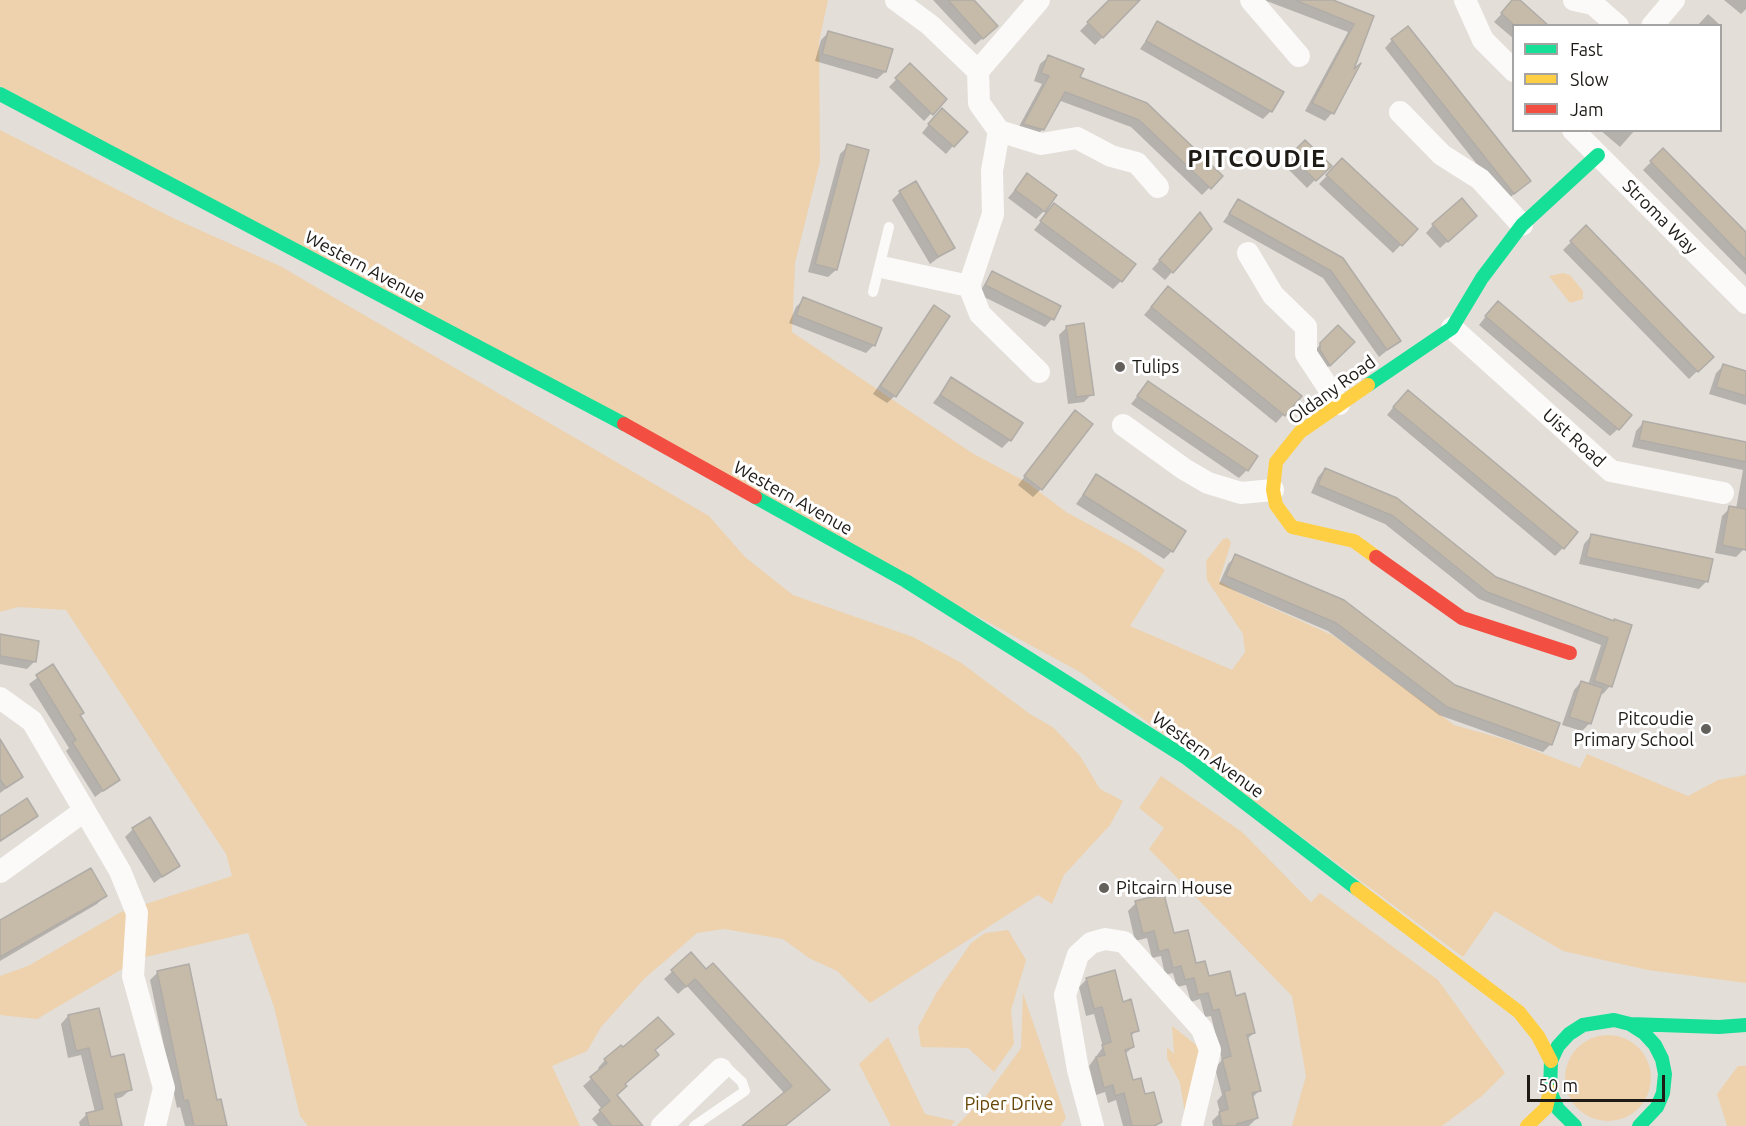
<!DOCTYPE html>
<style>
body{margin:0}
#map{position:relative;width:1746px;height:1126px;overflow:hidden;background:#e3ded8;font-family:Ubuntu,sans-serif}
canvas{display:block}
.legend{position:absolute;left:1512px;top:24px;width:210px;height:108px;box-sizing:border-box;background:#fff;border:2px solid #a5a4a2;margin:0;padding:8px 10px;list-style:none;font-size:18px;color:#1e1b17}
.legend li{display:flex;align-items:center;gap:12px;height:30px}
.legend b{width:30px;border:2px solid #a5a4a2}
.scale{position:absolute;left:1527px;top:1075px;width:138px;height:27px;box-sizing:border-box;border:3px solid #1e1b17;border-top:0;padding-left:8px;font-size:18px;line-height:21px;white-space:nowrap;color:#1e1b17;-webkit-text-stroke:4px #fff;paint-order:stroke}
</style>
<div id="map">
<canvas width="1746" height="1126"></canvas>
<ul class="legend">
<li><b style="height:8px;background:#16e098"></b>Fast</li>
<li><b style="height:8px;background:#ffcf43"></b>Slow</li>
<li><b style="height:8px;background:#f24e42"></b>Jam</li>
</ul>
<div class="scale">50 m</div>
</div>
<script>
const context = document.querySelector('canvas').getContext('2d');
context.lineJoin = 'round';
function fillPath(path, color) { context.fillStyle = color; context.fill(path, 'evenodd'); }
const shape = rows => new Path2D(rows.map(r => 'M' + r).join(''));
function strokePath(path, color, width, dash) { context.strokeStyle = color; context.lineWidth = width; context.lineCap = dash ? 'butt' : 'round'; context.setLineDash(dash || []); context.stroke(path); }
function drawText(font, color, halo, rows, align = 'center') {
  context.font = font + ' Ubuntu,sans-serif'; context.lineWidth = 6; context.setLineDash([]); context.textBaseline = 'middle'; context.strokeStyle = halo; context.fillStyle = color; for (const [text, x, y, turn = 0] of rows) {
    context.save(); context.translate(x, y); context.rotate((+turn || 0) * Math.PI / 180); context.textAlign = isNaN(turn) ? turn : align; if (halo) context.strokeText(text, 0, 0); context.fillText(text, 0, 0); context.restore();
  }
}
const green = shape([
 [0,0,828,0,819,42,820,162,795,263,792,332,972,453,1028,483,1066,512,1136,550,1165,570,1130,626,1232,670,1245,652,1243,634,1207,580,1206,561,1223,539,1228,538,1231,543,1219,581,1241,594,1332,635,1454,725,1507,740,1580,768,1587,754,1688,796,1718,780,1746,775,1746,983,1648,970,1563,951,1495,911,1463,957,1080,672,0,86],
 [0,130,175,219,280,266,709,516,745,557,793,595,913,637,960,662,1030,714,1054,728,1080,756,1100,789,1123,801,1110,825,1064,875,1052,904,1038,895,870,1003,837,971,809,958,783,939,724,929,697,933,644,979,601,1027,587,1051,552,1066,580,1126,308,1126,300,1116,274,1007,248,933,141,958,37,1019,0,1015,0,976,28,966,121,912,232,876,226,854,66,610,18,607,0,612],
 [1563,273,1570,275,1583,291,1583,299,1570,303,1549,276],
 [1161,776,1242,832,1311,902,1320,893,1438,980,1505,1073,1482,1096,1442,1126,1292,1126,1306,1076,1292,996,1149,849,1164,828,1139,808],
 [1008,930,1026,960,1011,1010,1014,1044,994,1072,968,1048,921,1047,918,1027,937,992,971,943,985,933],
 [1023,993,1066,1118,1060,1126,956,1126,987,1095,1021,1048],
 [1172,1026,1200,1048,1185,1114,1180,1083,1167,1058,1167,1047,1174,1054],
 '1565 1078a43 43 0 1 1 86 0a43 43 0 1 1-86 0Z',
 [888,1037,925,1114,955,1121,951,1126,891,1126,859,1064],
 [1738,1066,1746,1066,1746,1126,1727,1126,1717,1094]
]);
const shadow = shape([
 [933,0,972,0,996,26,975,45],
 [1110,0,1138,0,1095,45,1080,31],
 [1264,0,1329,0,1372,17,1351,74,1356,69,1332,113,1325,121,1305,111,1348,32],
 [1514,0,1517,0,1546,26,1514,26,1514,39,1494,22],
 [1724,0,1746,0,1746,9,1741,14],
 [1708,14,1719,24,1717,26,1697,26],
 [1158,23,1271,111,1263,119,1140,49],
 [829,32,891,50,885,72,877,79,815,61,821,40],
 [1392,40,1529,181,1506,201,1385,48],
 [1048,57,1078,78,1221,176,1202,195,1131,127,1058,100,1043,129,1035,137,1016,132,1042,84,1034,81,1040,64],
 [910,65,945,99,924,121,889,87],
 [934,118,953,146,946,154,922,133],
 [1600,130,1635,130,1620,147],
 [1305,142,1329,166,1307,188,1283,164],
 [848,146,836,270,828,277,808,272,840,154],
 [1663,150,1746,235,1746,275,1643,170],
 [1342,160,1416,229,1393,253,1319,184],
 [1027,175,1044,211,1036,219,1008,198],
 [900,192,953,247,930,264,892,200],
 [1238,201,1341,259,1399,341,1379,357,1323,278,1223,222],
 [1054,205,1121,281,1113,289,1034,230],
 [1193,222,1172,272,1165,280,1152,269],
 [1467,224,1440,248,1426,233,1433,225],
 [1586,227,1712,357,1689,379,1563,250],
 [992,273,1059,307,1052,319,1045,327,978,294],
 [1160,296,1300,396,1276,423,1144,315],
 [804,299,874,345,866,353,789,323,796,307],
 [934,307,895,396,887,403,873,394],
 [1490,311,1618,429,1610,436,1479,325],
 [1067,327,1092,394,1084,402,1068,404,1059,335],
 [1338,327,1353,342,1322,373,1312,353],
 [1723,366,1746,373,1746,405,1709,394,1716,373],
 [951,379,1010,440,1002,448,933,403],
 [1148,383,1247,470,1239,478,1131,404],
 [1400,399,1563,548,1555,556,1387,415],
 [1075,412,1041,489,1033,497,1018,485],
 [1643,423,1746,445,1746,539,1744,549,1736,557,1715,553,1722,516,1730,508,1736,509,1743,470,1632,447,1636,431],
 [1325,469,1495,578,1613,623,1610,686,1603,694,1600,693,1590,723,1582,731,1562,725,1574,690,1581,682,1588,685,1601,645,1479,599,1385,524,1311,493,1318,477],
 [1096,476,1172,551,1164,559,1076,504],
 [1591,536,1707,581,1699,589,1579,564,1584,544],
 [1236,556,1455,686,1551,744,1543,752,1439,715,1328,631,1219,584,1228,564],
 [0,636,35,661,27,669,0,664],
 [53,666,79,716,119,779,95,797,66,751,69,748,29,684],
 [0,742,22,777,0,793],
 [36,815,29,823,0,842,0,819],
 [133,829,178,865,154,883,125,837],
 [105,896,97,904,0,961,0,923],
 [1136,903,1172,935,1208,978,1235,997,1254,1033,1246,1040,1259,1091,1252,1098,1257,1118,1249,1126,1213,1126,1212,1121,1220,1113,1217,1101,1222,1095,1215,1068,1222,1060,1211,1016,1205,1017,1200,999,1191,1002,1186,985,1177,987,1173,973,1165,975,1161,956,1152,958,1147,938,1135,941,1128,911],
 [691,954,820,1098,785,1126,744,1126,785,1094,687,986,678,994,664,979],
 [158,972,216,1102,225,1126,185,1126,180,1107,177,1108,150,980],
 [1087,979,1122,1004,1137,1030,1130,1037,1133,1047,1125,1054,1132,1082,1160,1121,1156,1126,1123,1126,1116,1100,1108,1103,1105,1092,1096,1095,1089,1066,1103,1047,1094,1014,1086,1016,1079,987],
 [68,1016,109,1059,130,1090,122,1097,115,1099,121,1126,80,1126,79,1122,87,1114,95,1112,81,1055,68,1058,61,1024],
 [654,1051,616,1095,631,1126,598,1126,592,1119,602,1109,583,1086,600,1071,598,1068,605,1060]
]);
const building = shape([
 [948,0,974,0,998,26,983,39,948,0],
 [1109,0,1140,0,1103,38,1087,22,1109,0],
 [1295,0,1333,0,1374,16,1354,69,1361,63,1334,114,1312,103,1354,24,1295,0],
 [1512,0,1520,0,1549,26,1515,26,1501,13,1512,0],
 [1157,21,1284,92,1272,112,1146,41,1157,21],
 [1408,26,1531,181,1514,194,1391,39,1408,26],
 [828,31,893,49,886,72,822,54,828,31],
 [1048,55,1084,69,1080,77,1147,103,1223,176,1211,189,1139,120,1065,92,1044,130,1023,124,1049,76,1041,73,1048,55],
 [910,63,947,99,933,115,895,78,910,63],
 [942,108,968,132,954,147,928,124,942,108],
 [1305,140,1332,166,1316,181,1290,155,1305,140],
 [847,144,869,150,837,270,815,264,847,144],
 [1663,148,1746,232,1746,260,1650,161,1663,148],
 [1342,158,1418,229,1402,246,1326,175,1342,158],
 [1027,173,1057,195,1045,212,1015,190,1027,173],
 [916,181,955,248,938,257,899,191,916,181],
 [1462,198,1477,216,1448,242,1432,224,1462,198],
 [1238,199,1343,258,1401,341,1387,350,1331,271,1229,214,1238,199],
 [1054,203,1136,264,1122,282,1040,221,1054,203],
 [1200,212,1212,229,1173,273,1159,260,1200,212],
 [1586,225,1714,357,1698,372,1570,241,1586,225],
 [992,271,1061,306,1054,320,985,285,992,271],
 [1168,286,1302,396,1285,416,1151,307,1168,286],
 [803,297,882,328,875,346,796,315,803,297],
 [1498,301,1632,415,1619,430,1485,316,1498,301],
 [934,305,950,316,896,397,880,386,934,305],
 [1084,323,1094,395,1076,397,1066,326,1084,323],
 [1338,325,1355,342,1330,366,1320,350,1320,343,1338,325],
 [1723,364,1746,371,1746,396,1716,387,1723,364],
 [951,377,1023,423,1011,441,940,395,951,377],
 [1148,381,1258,456,1248,471,1137,396,1148,381],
 [1408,390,1578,532,1564,549,1393,407,1408,390],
 [1075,410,1093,424,1042,490,1024,476,1075,410],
 [1643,421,1746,442,1746,462,1639,440,1643,421],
 [1325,468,1397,498,1496,577,1614,621,1614,619,1632,625,1612,687,1594,681,1608,638,1487,592,1393,516,1318,485,1325,468],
 [1096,474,1186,531,1173,552,1083,495,1096,474],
 [1729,506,1746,509,1746,550,1722,545,1729,506],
 [1591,534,1713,559,1708,582,1586,557,1591,534],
 [1235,554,1344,600,1455,685,1560,723,1552,745,1447,707,1336,623,1226,576,1235,554],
 [0,634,39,641,36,662,0,656,0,634],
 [53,664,84,713,80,715,120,780,103,791,72,742,76,740,36,675,53,664],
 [1581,681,1603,688,1591,724,1569,717,1581,681],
 [0,739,23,777,6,788,0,779,0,739],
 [27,798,38,816,0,841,0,816,27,798],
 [150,817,180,866,162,877,132,828,150,817],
 [91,868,107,896,0,957,0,920,91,868],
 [1164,894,1174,933,1188,930,1196,963,1205,961,1209,976,1230,971,1236,996,1245,993,1255,1033,1247,1035,1261,1091,1252,1093,1258,1118,1237,1124,1238,1126,1222,1126,1219,1112,1228,1109,1224,1091,1230,1090,1222,1059,1231,1056,1219,1009,1213,1011,1208,993,1198,995,1194,978,1185,980,1181,966,1173,968,1168,949,1159,952,1154,931,1143,934,1135,901,1164,894],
 [691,952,706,969,713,963,830,1090,785,1126,742,1126,792,1086,695,979,686,987,671,970,691,952],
 [189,964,217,1100,221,1099,227,1126,194,1126,188,1100,184,1101,157,971,189,964],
 [1115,970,1123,1002,1131,999,1139,1031,1131,1033,1134,1047,1125,1050,1133,1080,1141,1078,1145,1094,1154,1092,1162,1122,1154,1126,1132,1126,1124,1093,1115,1096,1113,1085,1104,1088,1099,1069,1096,1057,1105,1055,1102,1045,1111,1042,1102,1007,1094,1009,1086,978,1115,970],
 [99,1008,111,1057,124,1054,132,1090,115,1094,122,1126,89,1126,86,1113,103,1109,89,1048,76,1051,68,1015,99,1008],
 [658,1017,674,1034,655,1050,659,1055,625,1084,627,1086,617,1095,643,1126,612,1126,599,1110,610,1101,590,1077,607,1063,604,1059,621,1045,623,1047,658,1017]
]);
const lane = shape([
 [873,292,889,227],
 [694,1126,745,1091,742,1082,728,1069,721,1069]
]);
const street = shape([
 [896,0,930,25,978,71],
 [1251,0,1299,56],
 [1465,0,1483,40,1514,71],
 [1574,0,1593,4,1618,26],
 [1652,26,1674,0],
 [1400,112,1442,155,1480,179,1522,225],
 [1573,130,1746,303],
 [999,131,1041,144,1077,138,1111,156,1137,163,1158,187],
 [1248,253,1273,295,1306,327,1306,354,1339,404],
 [886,268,969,286],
 [969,286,993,214,992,171,999,131,979,103,978,71,1039,0],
 [969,286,980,314,1039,372],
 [1452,328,1611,471,1723,493],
 [1123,425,1184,469,1208,483,1241,493,1273,490],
 [0,698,32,721,120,871,137,913,133,976,164,1088,155,1126],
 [0,872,84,811],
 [662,1126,721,1069],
 [1093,1126,1078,1070,1065,995,1078,955,1091,943,1105,939,1124,942,1202,1029,1210,1050,1192,1126]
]);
const fast = shape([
 [0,94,624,424],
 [1368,385,1452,328,1482,278,1522,225,1598,155],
 [755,497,906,581,1185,757,1357,889],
 [1630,1024,1719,1027,1746,1025],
 [1575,1126,1558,1109,1550,1091,1551,1061,1558,1046,1569,1034,1583,1025,1614,1020,1630,1024,1644,1033,1655,1045,1662,1059,1665,1074,1663,1093,1657,1107,1639,1126]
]);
const slow = shape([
 [1368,385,1300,432,1276,462,1273,490,1276,505,1292,527,1354,541,1376,557],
 [1357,889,1519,1012,1538,1036,1551,1061],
 [1527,1126,1546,1108,1550,1091]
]);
const jam = shape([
 [624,424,755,497],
 [1376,557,1462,618,1570,653]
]);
const markers = [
 [1120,367,6,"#635f5b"],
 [1706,729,6,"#635f5b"],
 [1104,888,6,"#635f5b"]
];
const streetNames = [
 ["Stroma Way",1660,217,45],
 ["Western Avenue",365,267,28],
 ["Oldany Road",1332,390,-36],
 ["Uist Road",1574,438,42],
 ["Western Avenue",793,498,29],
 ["Western Avenue",1208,755,36]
];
const poiNames = [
 ["Tulips",1132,367],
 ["Pitcoudie",1694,719,"right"],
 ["Primary School",1694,740,"right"],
 ["Pitcairn House",1116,888]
];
const parkNames = [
 ["Piper Drive",1009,1104]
];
const districtNames = [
 ["PITCOUDIE",1257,159]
];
fillPath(green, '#edd2ad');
fillPath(shadow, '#0003');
fillPath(building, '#c6baa9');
strokePath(building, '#b0aca7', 1.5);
strokePath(lane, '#fbfaf9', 10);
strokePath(street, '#fbfaf9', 22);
strokePath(fast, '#16e098', 14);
strokePath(slow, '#ffcf43', 14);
strokePath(jam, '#f24e42', 14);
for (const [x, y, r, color] of markers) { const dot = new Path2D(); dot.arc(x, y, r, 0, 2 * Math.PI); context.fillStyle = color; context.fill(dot); strokePath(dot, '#fff', 2); }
drawText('18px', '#1e1b17', '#fff', streetNames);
drawText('18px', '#1e1b17', '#fff', poiNames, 'left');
drawText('18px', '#684608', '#fff', parkNames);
context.letterSpacing = '1.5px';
drawText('bold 24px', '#1e1b17', '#fff', districtNames);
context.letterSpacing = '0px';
</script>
